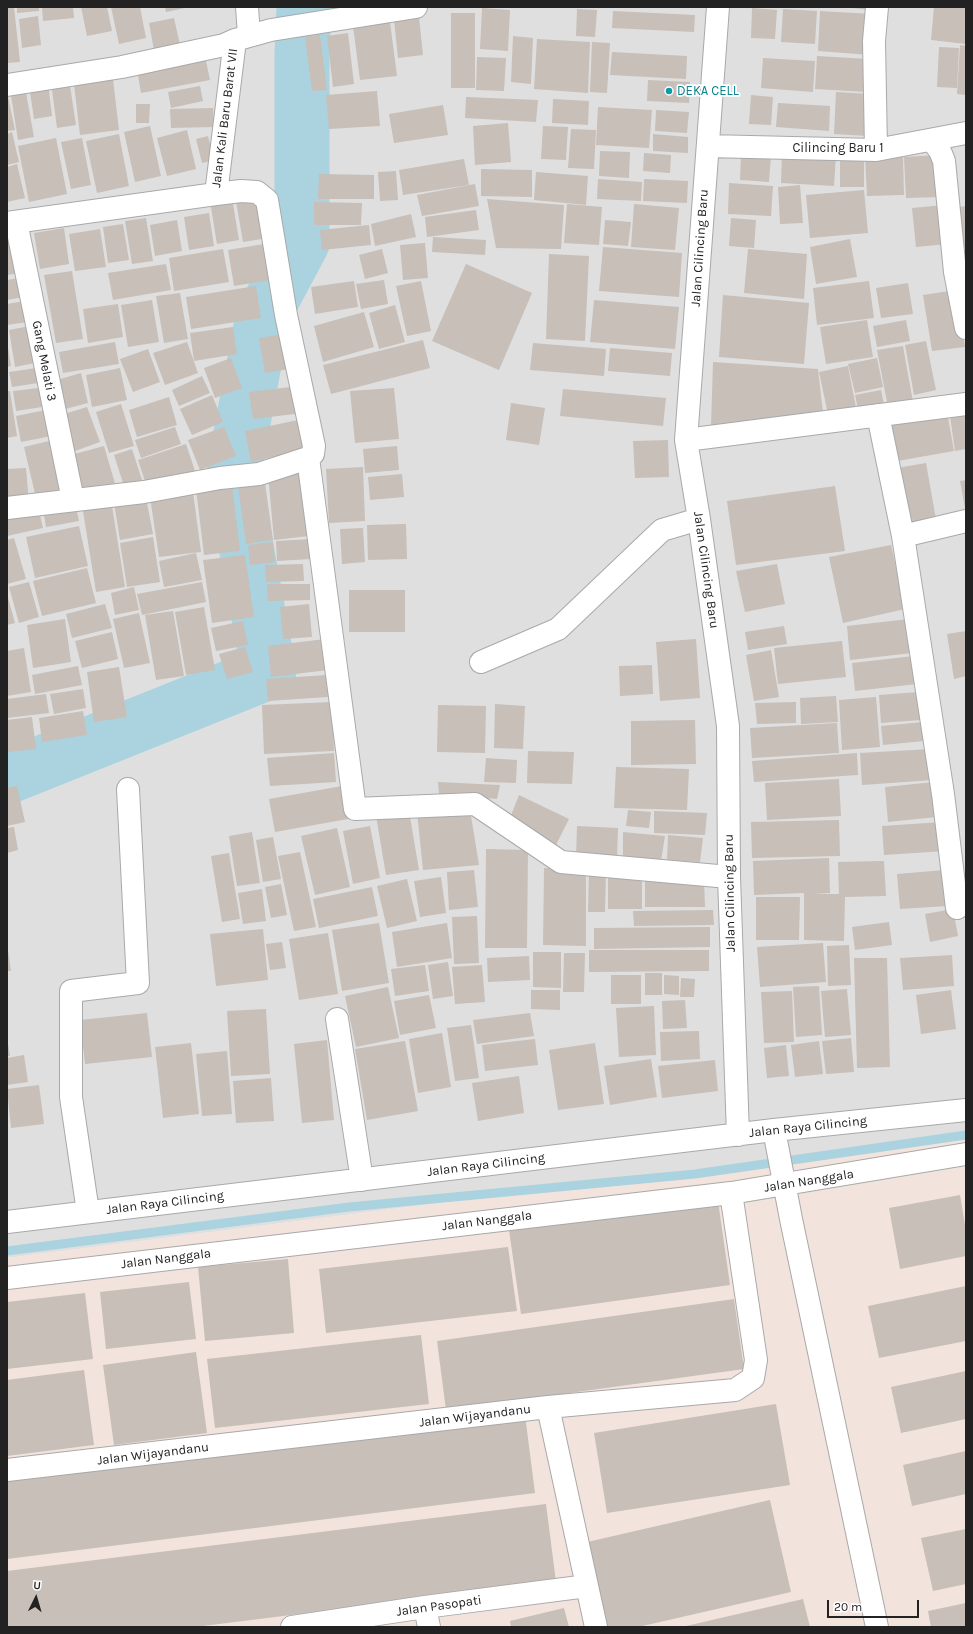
<!DOCTYPE html>
<style>
body{margin:0}
#map{position:relative;width:973px;height:1634px;overflow:hidden;background:#f2efe9;font-family:Karla,sans-serif}
canvas{display:block}
.frame{position:absolute;inset:0;border:8px solid #222;pointer-events:none}
.north{position:absolute;left:16px;top:1578px;width:40px;height:40px;-webkit-text-stroke:3px #fff;paint-order:stroke;rotate:5deg;font-size:11px;font-weight:700;line-height:16px;text-align:center;color:#222}
.north::after{content:'';display:block;margin:auto;width:14px;height:18px;background:#222;clip-path:polygon(50% 0,100% 100%,50% 72%,0 100%)}
.scale{position:absolute;left:827px;top:1600px;width:92px;height:18px;box-sizing:border-box;border:2px solid #222;border-top:0;padding-left:5px;font-size:12px;line-height:14px;white-space:nowrap;color:#222;-webkit-text-stroke:3px #fff;paint-order:stroke}
</style>
<div id="map">
<canvas width="973" height="1634"></canvas>
<div class="frame"></div>
<div class="north">U</div>
<div class="scale">20 m</div>
</div>
<script>
const context = document.querySelector('canvas').getContext('2d');
context.lineJoin = 'round';
function fillPath(path, color) { context.fillStyle = color; context.fill(path, 'evenodd'); }
const shape = rows => new Path2D(rows.map(r => 'M' + r).join(''));
function strokePath(path, color, width, dash) { context.strokeStyle = color; context.lineWidth = width; context.lineCap = dash ? 'butt' : 'round'; context.setLineDash(dash || []); context.stroke(path); }
function drawText(font, color, halo, rows, align = 'center') {
  context.font = font + ' Karla,sans-serif'; context.lineWidth = 3.5; context.setLineDash([]); context.textBaseline = 'middle'; context.strokeStyle = halo; context.fillStyle = color; for (const [text, x, y, turn = 0] of rows) {
    context.save(); context.translate(x, y); context.rotate((+turn || 0) * Math.PI / 180); context.textAlign = isNaN(turn) ? turn : align; if (halo) context.strokeText(text, 0, 0); context.fillText(text, 0, 0); context.restore();
  }
}
const residential = shape([
 [7,7,966,7,966,1136,7,1258]
]);
const military = shape([
 [966,1136,966,1627,7,1627,7,1258]
]);
const stream = shape([
 [7,1251,349,1207,695,1174,966,1135]
]);
const river = shape([
 [7,777,269,672,233,476,263,316,302,243,302,54,304,7]
]);
const building = shape([
 [7,7,14,7,20,62,7,63],
 [17,7,39,7,39,11,17,13],
 [42,7,73,7,74,18,43,21],
 [81,7,107,7,112,31,87,36],
 [111,7,140,7,146,38,119,44],
 [165,7,185,7,185,8,166,12],
 [844,7,871,7,871,10],
 [934,7,966,7,966,44,931,40],
 [482,8,510,10,508,51,480,49],
 [752,8,777,10,775,39,751,38],
 [577,9,597,10,595,37,576,36],
 [783,9,817,11,815,44,781,42],
 [613,11,695,15,694,32,612,28],
 [820,11,873,14,870,55,818,51],
 [451,13,475,13,475,88,451,88],
 [38,16,41,45,22,48,19,19],
 [419,17,423,55,398,58,394,20],
 [174,18,180,45,154,50,149,23],
 [390,22,397,76,360,80,353,26],
 [348,33,354,84,333,87,327,36],
 [320,35,327,90,312,91,305,37],
 [513,36,533,38,531,84,511,82],
 [537,39,590,42,588,93,534,89],
 [592,42,610,43,607,93,590,92],
 [960,45,966,46,966,95,957,94],
 [939,47,959,48,957,88,937,87],
 [612,52,687,56,686,79,610,75],
 [205,56,210,80,141,93,137,69],
 [817,56,868,59,866,92,815,89],
 [477,57,506,58,504,91,476,90],
 [763,58,815,61,813,92,761,88],
 [112,71,119,130,80,135,73,76],
 [69,79,76,125,57,128,51,82],
 [648,80,690,82,689,103,647,101],
 [48,83,52,116,34,119,29,85],
 [200,86,203,101,171,108,168,92],
 [25,87,34,137,18,140,10,89],
 [377,91,380,126,329,129,326,95],
 [7,92,15,130,7,131],
 [836,92,870,94,868,136,834,134],
 [751,95,773,97,771,125,749,124],
 [466,97,538,100,536,122,465,118],
 [553,99,589,101,588,125,552,123],
 [778,103,830,106,829,131,776,127],
 [136,104,150,104,149,123,136,123],
 [443,105,448,135,394,143,389,114],
 [598,107,652,110,649,148,596,145],
 [213,108,214,127,171,128,170,109],
 [656,110,689,112,687,133,655,131],
 [508,123,511,162,475,165,473,126],
 [150,126,161,176,135,182,124,132],
 [543,126,568,127,566,160,541,159],
 [571,129,596,130,594,169,568,168],
 [187,130,196,169,167,176,157,138],
 [12,132,19,162,7,165,7,134],
 [119,134,129,186,97,193,86,141],
 [653,134,688,137,688,153,653,151],
 [208,136,214,160,202,163,196,139],
 [56,138,67,194,29,202,18,146],
 [82,138,91,185,71,189,61,142],
 [600,151,630,152,629,178,599,176],
 [782,152,836,155,834,186,781,183],
 [644,153,671,155,670,173,643,171],
 [741,154,771,156,769,182,740,180],
 [840,154,864,154,864,187,840,187],
 [903,155,904,195,867,196,865,156],
 [940,155,941,197,906,198,904,157],
 [464,159,469,185,403,195,399,170],
 [17,164,25,198,7,202,7,167],
 [481,169,532,170,532,197,481,196],
 [396,171,398,200,380,201,378,172],
 [536,172,588,176,586,205,534,200],
 [319,174,374,175,374,199,318,199],
 [598,179,642,182,641,201,597,199],
 [644,179,688,181,687,203,643,201],
 [729,183,773,186,771,216,728,214],
 [475,184,479,206,422,216,417,195],
 [800,185,803,223,780,224,778,187],
 [864,190,868,233,810,238,806,195],
 [261,197,268,238,243,242,236,201],
 [232,198,239,240,217,244,210,201],
 [487,199,564,205,561,249,496,248],
 [314,202,362,203,361,225,314,225],
 [567,204,602,207,599,245,564,243],
 [634,204,679,208,675,250,631,247],
 [944,205,948,244,916,247,912,208],
 [966,206,966,247,956,248,950,208],
 [476,210,479,230,427,237,425,217],
 [209,213,214,246,189,250,184,217],
 [411,214,416,237,375,246,371,224],
 [146,218,153,261,132,264,125,221],
 [731,218,756,220,754,248,729,246],
 [177,220,182,251,155,256,150,225],
 [605,220,631,222,628,246,603,244],
 [123,224,129,260,108,263,103,227],
 [369,225,371,245,322,250,320,230],
 [64,228,69,264,40,269,34,233],
 [100,229,106,267,75,271,69,234],
 [14,234,21,273,7,275,7,235],
 [433,237,486,240,485,255,432,252],
 [850,239,857,277,816,284,810,247],
 [425,243,428,278,403,280,400,245],
 [264,244,270,280,234,286,228,250],
 [603,247,682,253,679,297,599,291],
 [223,249,229,282,174,291,169,258],
 [382,249,388,273,365,279,359,255],
 [748,249,807,254,804,299,744,293],
 [549,254,589,256,585,341,546,339],
 [166,264,171,290,113,300,108,273],
 [466,264,532,293,499,370,432,341],
 [72,271,83,339,56,343,44,275],
 [20,278,23,297,7,300,7,280],
 [384,280,388,304,361,309,356,284],
 [354,281,358,307,315,314,311,287],
 [421,281,431,331,407,336,396,286],
 [869,281,874,318,817,325,813,288],
 [908,283,913,314,881,318,876,288],
 [256,286,261,318,191,329,186,297],
 [956,290,965,347,932,351,923,295],
 [180,293,188,339,164,343,156,296],
 [723,295,809,303,804,364,719,357],
 [152,300,159,342,128,347,121,305],
 [594,300,679,307,675,349,590,342],
 [25,301,28,322,7,325,7,304],
 [118,304,123,337,88,343,83,309],
 [395,305,405,342,379,349,369,313],
 [364,312,374,347,323,362,314,326],
 [867,320,873,357,826,364,820,327],
 [906,320,910,341,877,347,873,326],
 [30,326,35,363,15,367,9,330],
 [233,327,237,354,194,361,190,333],
 [284,334,289,369,265,373,259,338],
 [423,340,430,368,331,394,323,365],
 [926,341,936,390,914,395,905,345],
 [115,342,119,364,63,373,59,352],
 [187,342,198,373,165,385,153,353],
 [533,343,606,349,604,376,530,370],
 [903,346,913,402,888,407,877,350],
 [8,347,11,366,7,367,7,348],
 [610,348,672,353,670,376,608,371],
 [148,349,160,382,133,392,120,359],
 [231,358,242,388,215,398,204,368],
 [877,358,883,387,855,393,848,364],
 [713,362,818,369,823,413,711,426],
 [848,366,856,408,828,414,819,372],
 [36,368,38,383,12,387,9,372],
 [120,368,127,400,92,407,86,375],
 [81,373,88,403,65,409,57,380],
 [202,376,210,393,179,406,172,390],
 [299,386,303,413,253,419,249,392],
 [39,388,42,407,16,411,13,391],
 [394,388,399,439,355,443,350,391],
 [563,389,666,398,663,426,560,416],
 [881,390,884,405,858,409,855,395],
 [7,391,10,391,17,436,7,438],
 [212,395,223,422,192,435,180,409],
 [169,397,177,425,137,437,129,410],
 [511,403,545,408,539,445,506,440],
 [121,404,134,446,109,453,96,412],
 [87,407,100,442,75,451,61,415],
 [51,409,57,435,21,442,16,416],
 [947,412,954,451,892,462,885,423],
 [966,413,966,449,955,451,950,416],
 [303,419,309,449,251,462,245,431],
 [175,427,181,444,141,458,135,440],
 [224,427,236,456,200,470,188,440],
 [53,440,66,495,37,502,24,447],
 [668,440,669,477,635,478,633,441],
 [186,444,195,471,147,487,138,460],
 [104,446,116,487,84,496,71,455],
 [397,446,399,470,365,473,363,449],
 [132,449,142,480,124,486,114,455],
 [926,463,937,525,908,530,897,468],
 [363,467,365,521,329,523,326,469],
 [26,468,29,502,7,504,7,469],
 [301,473,309,536,274,540,268,474],
 [402,474,404,497,370,500,368,477],
 [264,476,273,540,246,544,237,479],
 [966,480,966,508,965,508,960,481],
 [232,485,240,551,204,555,196,489],
 [835,486,845,551,736,565,727,501],
 [193,492,201,552,159,557,150,497],
 [146,498,153,534,120,540,114,503],
 [75,503,79,521,46,527,43,509],
 [112,506,125,587,96,592,83,511],
 [38,507,43,528,7,536,7,515],
 [406,524,407,559,368,560,367,525],
 [79,526,88,566,35,578,26,537],
 [363,528,365,562,342,564,340,529],
 [153,537,160,582,127,587,120,543],
 [14,538,26,579,7,584,7,540],
 [311,539,311,559,277,561,276,541],
 [273,542,275,562,250,565,248,545],
 [891,545,905,609,843,623,829,557],
 [196,553,202,580,164,587,159,561],
 [245,555,254,617,212,623,203,560],
 [303,564,304,581,266,582,265,565],
 [777,564,785,604,745,612,736,571],
 [87,568,96,603,42,616,33,581],
 [29,582,39,617,19,623,9,587],
 [202,582,206,602,142,615,137,594],
 [267,584,310,584,310,600,268,601],
 [134,587,139,610,115,615,111,593],
 [349,590,405,590,405,632,349,632],
 [7,594,15,623,7,625],
 [105,604,112,628,72,638,66,614],
 [309,604,312,637,283,639,280,607],
 [204,607,215,670,186,675,175,612],
 [173,611,184,676,156,680,145,615],
 [139,613,150,663,124,668,113,619],
 [65,619,71,662,33,668,27,625],
 [909,619,912,653,850,660,847,626],
 [243,621,248,645,216,651,211,628],
 [784,626,787,644,748,650,745,632],
 [966,631,966,676,954,679,947,634],
 [112,632,118,659,82,668,75,641],
 [325,639,328,670,271,677,268,646],
 [696,639,700,698,660,701,656,642],
 [842,641,846,677,778,684,774,648],
 [245,647,253,672,227,679,219,654],
 [24,648,31,692,7,696,7,651],
 [771,650,779,697,754,701,746,655],
 [914,656,917,684,855,691,852,663],
 [652,665,653,694,620,696,619,666],
 [78,666,82,685,35,694,32,675],
 [119,667,127,717,94,722,87,672],
 [327,675,328,697,268,701,266,679],
 [83,689,86,708,54,714,50,694],
 [918,692,921,720,881,723,879,695],
 [46,694,49,713,7,718,7,699],
 [836,696,838,722,801,724,800,698],
 [876,697,880,747,842,750,839,700],
 [332,702,334,751,264,754,262,705],
 [796,702,796,723,757,724,755,703],
 [495,704,525,706,523,749,494,748],
 [438,705,486,706,485,753,437,752],
 [83,711,87,735,42,742,39,718],
 [32,717,36,749,7,752,7,720],
 [695,720,696,764,631,765,631,721],
 [923,722,924,741,883,745,881,726],
 [837,723,839,753,752,758,750,728],
 [931,749,933,780,862,785,860,753],
 [528,751,574,752,572,784,527,783],
 [334,753,336,782,270,786,267,758],
 [857,753,858,775,754,782,752,761],
 [486,758,517,760,516,783,484,782],
 [616,767,689,769,687,810,614,808],
 [839,779,841,816,767,820,765,783],
 [438,782,500,785,497,799,439,794],
 [934,782,937,817,888,822,885,787],
 [17,786,25,822,7,826,7,788],
 [342,786,348,819,275,832,269,799],
 [519,795,569,819,554,849,510,818],
 [470,810,479,865,423,870,417,812],
 [628,810,651,812,649,828,626,826],
 [409,811,419,870,386,875,376,816],
 [654,811,707,813,705,835,654,833],
 [839,820,840,856,752,858,751,822],
 [942,822,945,851,884,855,882,826],
 [370,826,380,878,353,884,343,831],
 [577,826,618,828,617,859,576,858],
 [14,827,18,850,7,853,7,828],
 [337,828,350,887,315,895,301,836],
 [252,832,260,883,237,886,229,836],
 [623,832,665,836,661,861,623,859],
 [668,835,703,838,700,862,667,860],
 [273,837,281,879,263,882,256,840],
 [486,849,528,850,527,948,485,948],
 [300,852,316,927,294,931,278,856],
 [229,853,240,919,222,922,211,856],
 [829,858,830,893,813,894,839,894,838,862,884,861,886,896,845,897,844,941,804,940,804,893,754,895,753,861],
 [544,868,586,868,586,946,543,945],
 [589,869,606,869,605,912,588,912],
 [474,870,478,907,449,910,447,872],
 [945,870,948,906,900,909,897,874],
 [608,873,642,873,642,909,608,909],
 [645,874,704,880,705,907,645,907],
 [441,877,446,913,420,917,414,881],
 [407,879,417,921,387,928,377,886],
 [281,884,287,915,271,918,265,887],
 [372,887,378,916,319,928,313,899],
 [262,889,266,921,243,924,238,893],
 [756,897,800,897,799,940,756,940],
 [953,909,958,936,930,942,925,914],
 [713,910,714,925,634,926,633,911],
 [477,916,479,963,454,964,452,917],
 [889,922,892,945,855,950,852,927],
 [379,923,389,983,342,991,332,930],
 [447,923,452,958,397,967,392,932],
 [710,927,710,947,594,949,594,928],
 [263,929,268,980,216,986,210,934],
 [328,933,338,994,299,1000,289,939],
 [282,942,286,968,270,970,266,944],
 [7,943,11,971,7,971],
 [823,943,826,982,760,987,757,947],
 [849,945,851,985,828,986,827,946],
 [589,950,709,950,709,971,589,972],
 [533,952,561,952,561,988,533,987],
 [564,953,585,953,584,992,563,992],
 [952,955,954,986,903,990,900,958],
 [529,956,530,980,488,982,487,958],
 [854,958,887,958,890,1067,857,1068],
 [448,962,453,996,433,999,428,965],
 [425,965,429,991,395,996,391,969],
 [482,965,485,1002,455,1004,452,967],
 [645,973,662,973,662,995,645,995],
 [611,975,641,975,641,1004,611,1004],
 [664,975,679,976,679,995,664,994],
 [681,978,695,979,694,997,680,997],
 [819,986,822,1035,796,1037,793,987],
 [388,987,399,1038,356,1047,345,996],
 [847,989,851,1035,825,1037,821,991],
 [531,990,560,990,560,1010,531,1009],
 [951,990,956,1029,921,1034,916,995],
 [792,991,794,1042,764,1043,761,992],
 [429,995,436,1028,400,1035,394,1001],
 [685,1000,687,1028,663,1029,662,1001],
 [654,1006,656,1055,619,1057,616,1008],
 [266,1009,270,1074,231,1076,227,1011],
 [147,1013,152,1057,85,1064,80,1020],
 [530,1013,534,1036,477,1044,473,1020],
 [471,1025,479,1078,455,1081,447,1028],
 [699,1031,700,1059,661,1061,660,1032],
 [442,1033,451,1087,418,1093,409,1039],
 [7,1038,10,1056,7,1056],
 [851,1038,854,1072,826,1074,822,1041],
 [535,1039,538,1065,485,1071,482,1045],
 [327,1040,334,1120,302,1123,294,1044],
 [405,1041,418,1111,367,1120,355,1049],
 [819,1041,823,1074,795,1077,791,1045],
 [191,1043,199,1114,163,1118,155,1047],
 [595,1043,604,1104,558,1110,549,1050],
 [786,1045,789,1076,767,1078,764,1048],
 [227,1051,232,1114,202,1116,196,1054],
 [24,1055,28,1082,7,1085,7,1058],
 [651,1059,657,1097,610,1105,604,1066],
 [715,1060,718,1091,662,1098,658,1066],
 [519,1076,524,1113,478,1121,472,1083],
 [271,1078,274,1121,236,1123,233,1081],
 [39,1085,44,1124,11,1128,7,1089],
 [960,1195,966,1231,966,1256,900,1269,889,1208],
 [718,1201,730,1285,521,1314,509,1230],
 [508,1247,517,1311,326,1333,319,1269],
 [288,1259,294,1333,205,1341,198,1267],
 [189,1282,196,1339,106,1349,100,1292],
 [966,1286,966,1341,879,1358,868,1306],
 [85,1293,93,1359,7,1369,7,1302],
 [734,1299,744,1369,446,1410,437,1341],
 [421,1335,429,1404,215,1428,207,1359],
 [196,1352,207,1433,114,1445,103,1365],
 [84,1370,94,1445,7,1456,7,1380],
 [966,1371,966,1419,901,1433,891,1387],
 [776,1404,790,1485,607,1513,594,1433],
 [525,1415,535,1493,7,1559,7,1480],
 [966,1451,966,1494,912,1506,903,1465],
 [770,1500,791,1592,638,1627,603,1627,583,1543],
 [546,1504,556,1582,195,1627,7,1627,7,1571],
 [966,1529,966,1584,933,1591,921,1538],
 [803,1599,810,1627,686,1627,686,1626],
 [966,1603,966,1627,931,1627,928,1611],
 [564,1608,569,1627,511,1627,510,1621]
]);
const minor = shape([
 [247,7,249,35],
 [718,7,686,440,699,519,728,726,729,877,738,1135],
 [7,85,122,67,224,45,235,40],
 [932,140,940,151,944,161,955,272,966,328],
 [708,146,876,150,966,133],
 [876,150,874,41,877,7],
 [16,222,73,500],
 [7,223,216,194,235,40,271,30,416,7],
 [878,415,903,536,943,794,957,908],
 [686,440,966,404],
 [308,458,355,809,475,804,561,862,729,877],
 [7,508,144,492,220,478,259,474,308,458,313,454,314,446,286,315,267,200,257,192,241,191,216,194],
 [903,536,966,521],
 [481,662,558,629,662,530,699,519],
 [337,1019,362,1180],
 [774,1130,791,1219,877,1627],
 [88,1212,71,1097,71,991,138,983,128,789],
 [7,1222,774,1130,966,1110],
 [7,1278,731,1193,966,1154],
 [548,1407,596,1627],
 [7,1470,548,1407,735,1390,753,1378,756,1360,731,1193],
 [425,1607,429,1627],
 [292,1627,425,1607,587,1586]
]);
const markers = [
 [669,91,4,"#0f9aa8"]
];
const cultureNames = [
 ["DEKA CELL",677,91]
];
const streetNames = [
 ["Jalan Kali Baru Barat VII",225,118,-83],
 ["Cilincing Baru 1",838,148],
 ["Jalan Cilincing Baru",700,248,-86],
 ["Gang Melati 3",44,361,79],
 ["Jalan Cilincing Baru",706,570,82],
 ["Jalan Cilincing Baru",730,893,-91],
 ["Jalan Raya Cilincing",808,1127,-6],
 ["Jalan Raya Cilincing",486,1165,-7],
 ["Jalan Nanggala",809,1181,-9],
 ["Jalan Raya Cilincing",165,1203,-7],
 ["Jalan Nanggala",487,1221,-7],
 ["Jalan Nanggala",166,1259,-7],
 ["Jalan Wijayandanu",475,1416,-7],
 ["Jalan Wijayandanu",153,1454,-7],
 ["Jalan Pasopati",439,1606,-8]
];
fillPath(residential, '#e0dfdf');
fillPath(military, '#f3e3dd');
strokePath(stream, '#aad3df', 9);
strokePath(river, '#aad3df', 55);
fillPath(building, '#c7bfb8');
strokePath(minor, '#a9a9a9', 24);
strokePath(minor, '#fff', 22);
for (const [x, y, r, color] of markers) { const dot = new Path2D(); dot.arc(x, y, r, 0, 2 * Math.PI); context.fillStyle = color; context.fill(dot); strokePath(dot, '#fff', 1.5); }
drawText('13px', '#0d838f', '#fff', cultureNames, 'left');
drawText('13px', '#222', '#fff', streetNames);
</script>
